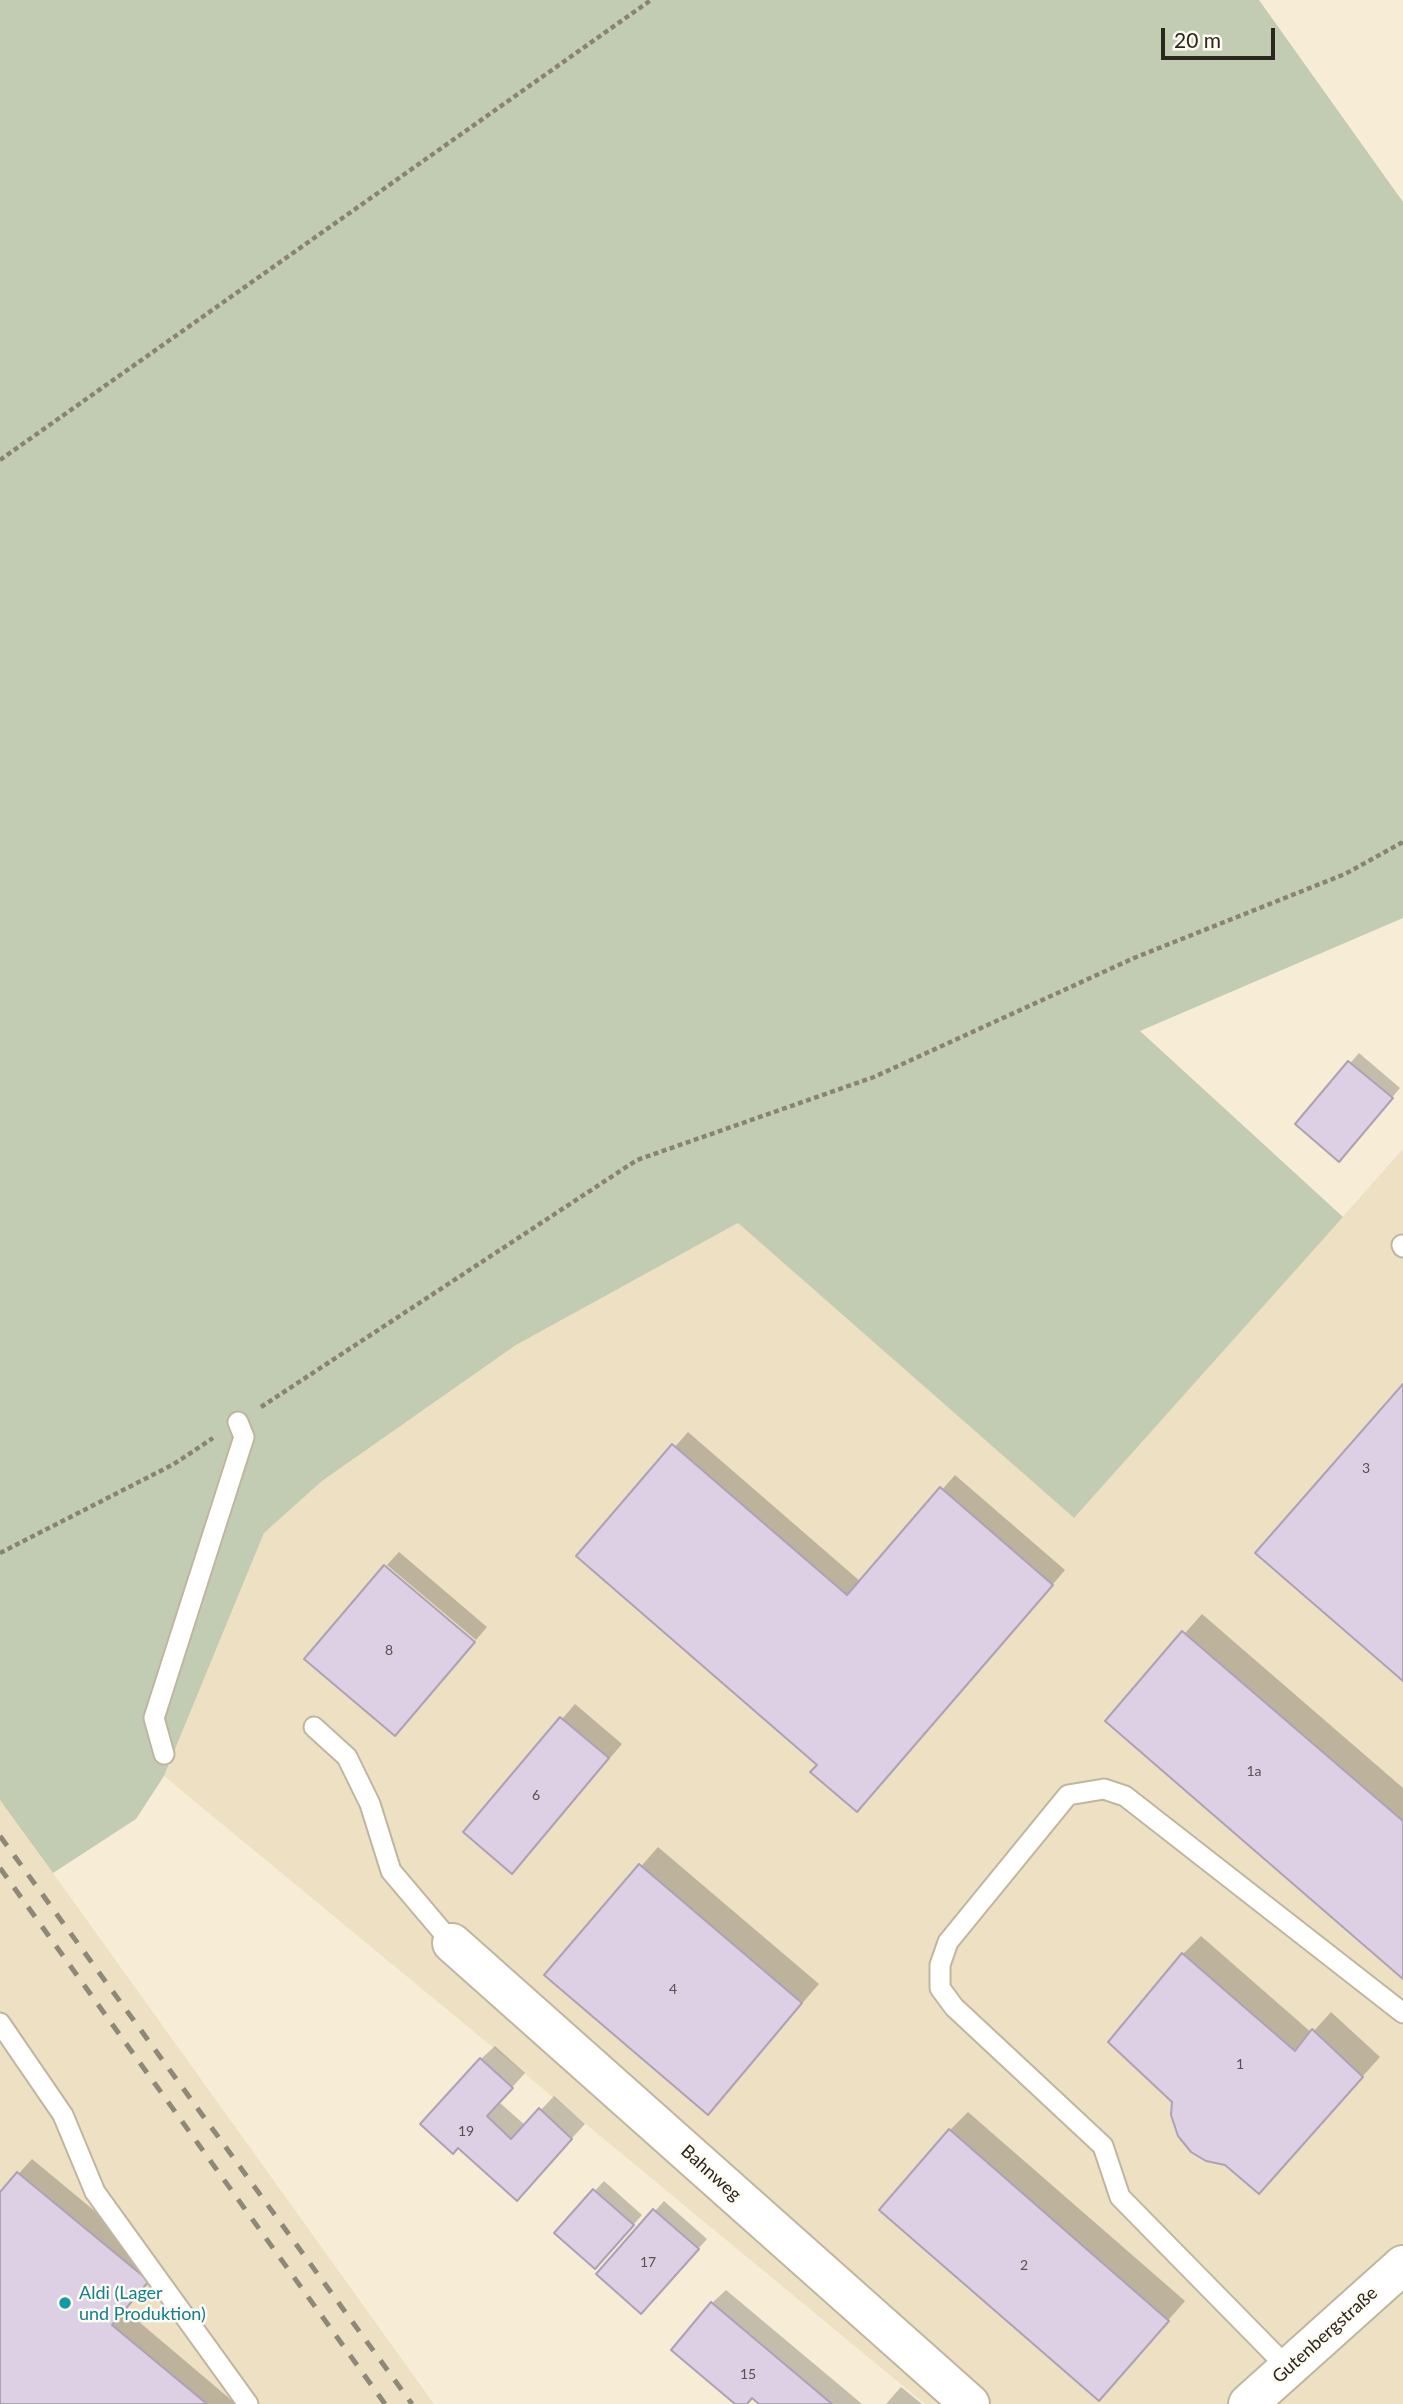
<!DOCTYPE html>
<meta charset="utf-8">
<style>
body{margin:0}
#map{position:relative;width:1403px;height:2404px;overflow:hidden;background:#f7edd6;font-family:Lato,sans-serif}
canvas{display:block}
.scale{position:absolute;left:1161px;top:28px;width:114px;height:32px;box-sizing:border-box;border:4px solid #2a271e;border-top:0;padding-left:9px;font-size:21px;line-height:24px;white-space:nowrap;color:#2a271e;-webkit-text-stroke:5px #fffbf2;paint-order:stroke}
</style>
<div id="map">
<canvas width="1403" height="2404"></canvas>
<div class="scale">20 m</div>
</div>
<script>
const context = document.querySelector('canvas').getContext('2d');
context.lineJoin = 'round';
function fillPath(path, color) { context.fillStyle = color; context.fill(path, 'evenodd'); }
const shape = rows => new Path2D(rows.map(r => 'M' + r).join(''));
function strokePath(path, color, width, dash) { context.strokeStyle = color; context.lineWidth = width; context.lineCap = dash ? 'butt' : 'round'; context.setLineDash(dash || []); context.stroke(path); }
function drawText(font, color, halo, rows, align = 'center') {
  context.font = font + ' Lato,sans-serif'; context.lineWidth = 5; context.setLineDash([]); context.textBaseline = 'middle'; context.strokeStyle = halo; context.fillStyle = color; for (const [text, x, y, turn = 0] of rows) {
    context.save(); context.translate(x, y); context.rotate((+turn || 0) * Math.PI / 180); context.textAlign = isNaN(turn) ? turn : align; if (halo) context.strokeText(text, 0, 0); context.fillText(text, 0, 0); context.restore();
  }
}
const built = shape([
 [1403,1149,1403,2404,925,2404,164,1776,264,1533,322,1481,516,1345,738,1223,1074,1518],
 [0,1800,53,1873,434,2404,0,2404]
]);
const green = shape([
 [0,0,1259,0,1403,202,1403,918,1140,1031,1343,1217,1074,1518,738,1223,516,1345,322,1481,264,1533,164,1776,136,1819,53,1873,0,1800]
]);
const shadow = shape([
 [1359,1053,1400,1088,1348,1150,1297,1124],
 [688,1432,861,1582,955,1475,1065,1570,871,1796,578,1556],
 [399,1552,487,1627,476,1640,387,1565],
 [1202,1614,1403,1788,1403,1976,1107,1721],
 [575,1704,622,1744,525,1858,465,1832],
 [658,1847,819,1984,708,2112,546,1975],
 [1201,1936,1312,2033,1331,2012,1380,2057,1259,2192,1183,1954],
 [495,2046,525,2073,499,2102,526,2126,554,2096,585,2124,530,2184,459,2146,481,2059],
 [968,2112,1185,2301,1099,2399,950,2130],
 [32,2159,161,2266,125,2310,236,2404,0,2404,0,2194],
 [604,2181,642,2215,604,2258,556,2233],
 [664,2201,707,2239,650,2303,598,2274],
 [726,2290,862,2404,762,2404,753,2397,746,2404,738,2404,712,2303],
 [901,2387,922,2404,886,2404]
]);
const building = shape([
 [1348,1061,1393,1098,1339,1162,1295,1124,1348,1061],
 [1403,1384,1403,1681,1255,1553,1403,1384],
 [672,1444,847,1595,940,1487,1053,1585,857,1812,810,1772,817,1765,576,1556,672,1444],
 [384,1565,475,1642,395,1736,304,1659,384,1565],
 [1182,1631,1403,1821,1403,1979,1105,1721,1182,1631],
 [560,1717,609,1758,512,1874,463,1832,560,1717],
 [639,1864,802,2003,708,2115,544,1975,639,1864],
 [1182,1953,1295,2051,1312,2029,1363,2077,1259,2194,1225,2165,1206,2161,1191,2152,1178,2136,1171,2115,1172,2102,1108,2042,1182,1953],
 [480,2058,513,2088,487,2116,511,2139,539,2108,572,2139,517,2201,458,2148,453,2154,420,2124,480,2058],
 [949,2129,1169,2321,1099,2401,879,2210,949,2129],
 [17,2172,149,2281,112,2325,207,2404,0,2404,0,2192,17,2172],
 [593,2189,634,2225,595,2269,554,2233,593,2189],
 [653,2209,699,2249,641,2314,596,2274,653,2209],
 [711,2302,832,2404,759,2404,752,2398,747,2404,735,2404,671,2350,711,2302]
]);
const path = shape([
 [0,460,651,0],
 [261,1407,637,1160,874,1077,1134,958,1345,874,1403,842],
 [0,1553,174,1464,213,1438]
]);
const lane = shape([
 [1402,1245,1403,1247],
 [314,1727,347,1757,370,1804,391,1871,452,1943],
 [164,1754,154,1718,244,1437,238,1422],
 [0,2023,63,2115,95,2192,248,2404],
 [1288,2368,1120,2197,1103,2146,954,2007,940,1988,940,1965,948,1942,1068,1795,1104,1789,1125,1796,1403,2013]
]);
const street = shape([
 [452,1943,970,2404],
 [1248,2404,1403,2265]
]);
const rail = shape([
 [0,1836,412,2404],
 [0,1868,385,2404]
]);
const markers = [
 [65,2303,7,"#0f9aa8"]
];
const numberNames = [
 ["3",1366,1468],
 ["8",389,1650],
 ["1a",1254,1771],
 ["6",536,1795],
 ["4",673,1989],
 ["1",1240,2064],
 ["19",466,2131],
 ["17",648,2262],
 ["2",1024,2265],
 ["15",748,2374]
];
const streetNames = [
 ["Bahnweg",711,2173,42],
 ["Gutenbergstraße",1325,2335,-42]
];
const cultureNames = [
 ["Aldi (Lager",79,2293],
 ["und Produktion)",79,2314]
];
fillPath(built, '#ede0c3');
fillPath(green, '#c1ccb2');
fillPath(shadow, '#0003');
fillPath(building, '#ddcfe4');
strokePath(building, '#aea1b5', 2);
strokePath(lane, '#c0b69f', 23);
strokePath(street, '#c0b69f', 42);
strokePath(path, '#8a8374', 4.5, [5, 3.5]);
strokePath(lane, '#fff', 19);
strokePath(street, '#fff', 38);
strokePath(rail, '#8e8878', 5, [12, 12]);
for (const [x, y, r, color] of markers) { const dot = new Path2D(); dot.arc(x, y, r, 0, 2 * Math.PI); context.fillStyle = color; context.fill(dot); strokePath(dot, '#fffbf2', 2.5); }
drawText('14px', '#575150', null, numberNames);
drawText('18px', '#2a271e', '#fffbf2', streetNames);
drawText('18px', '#0d838f', '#fffbf2', cultureNames, 'left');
</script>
